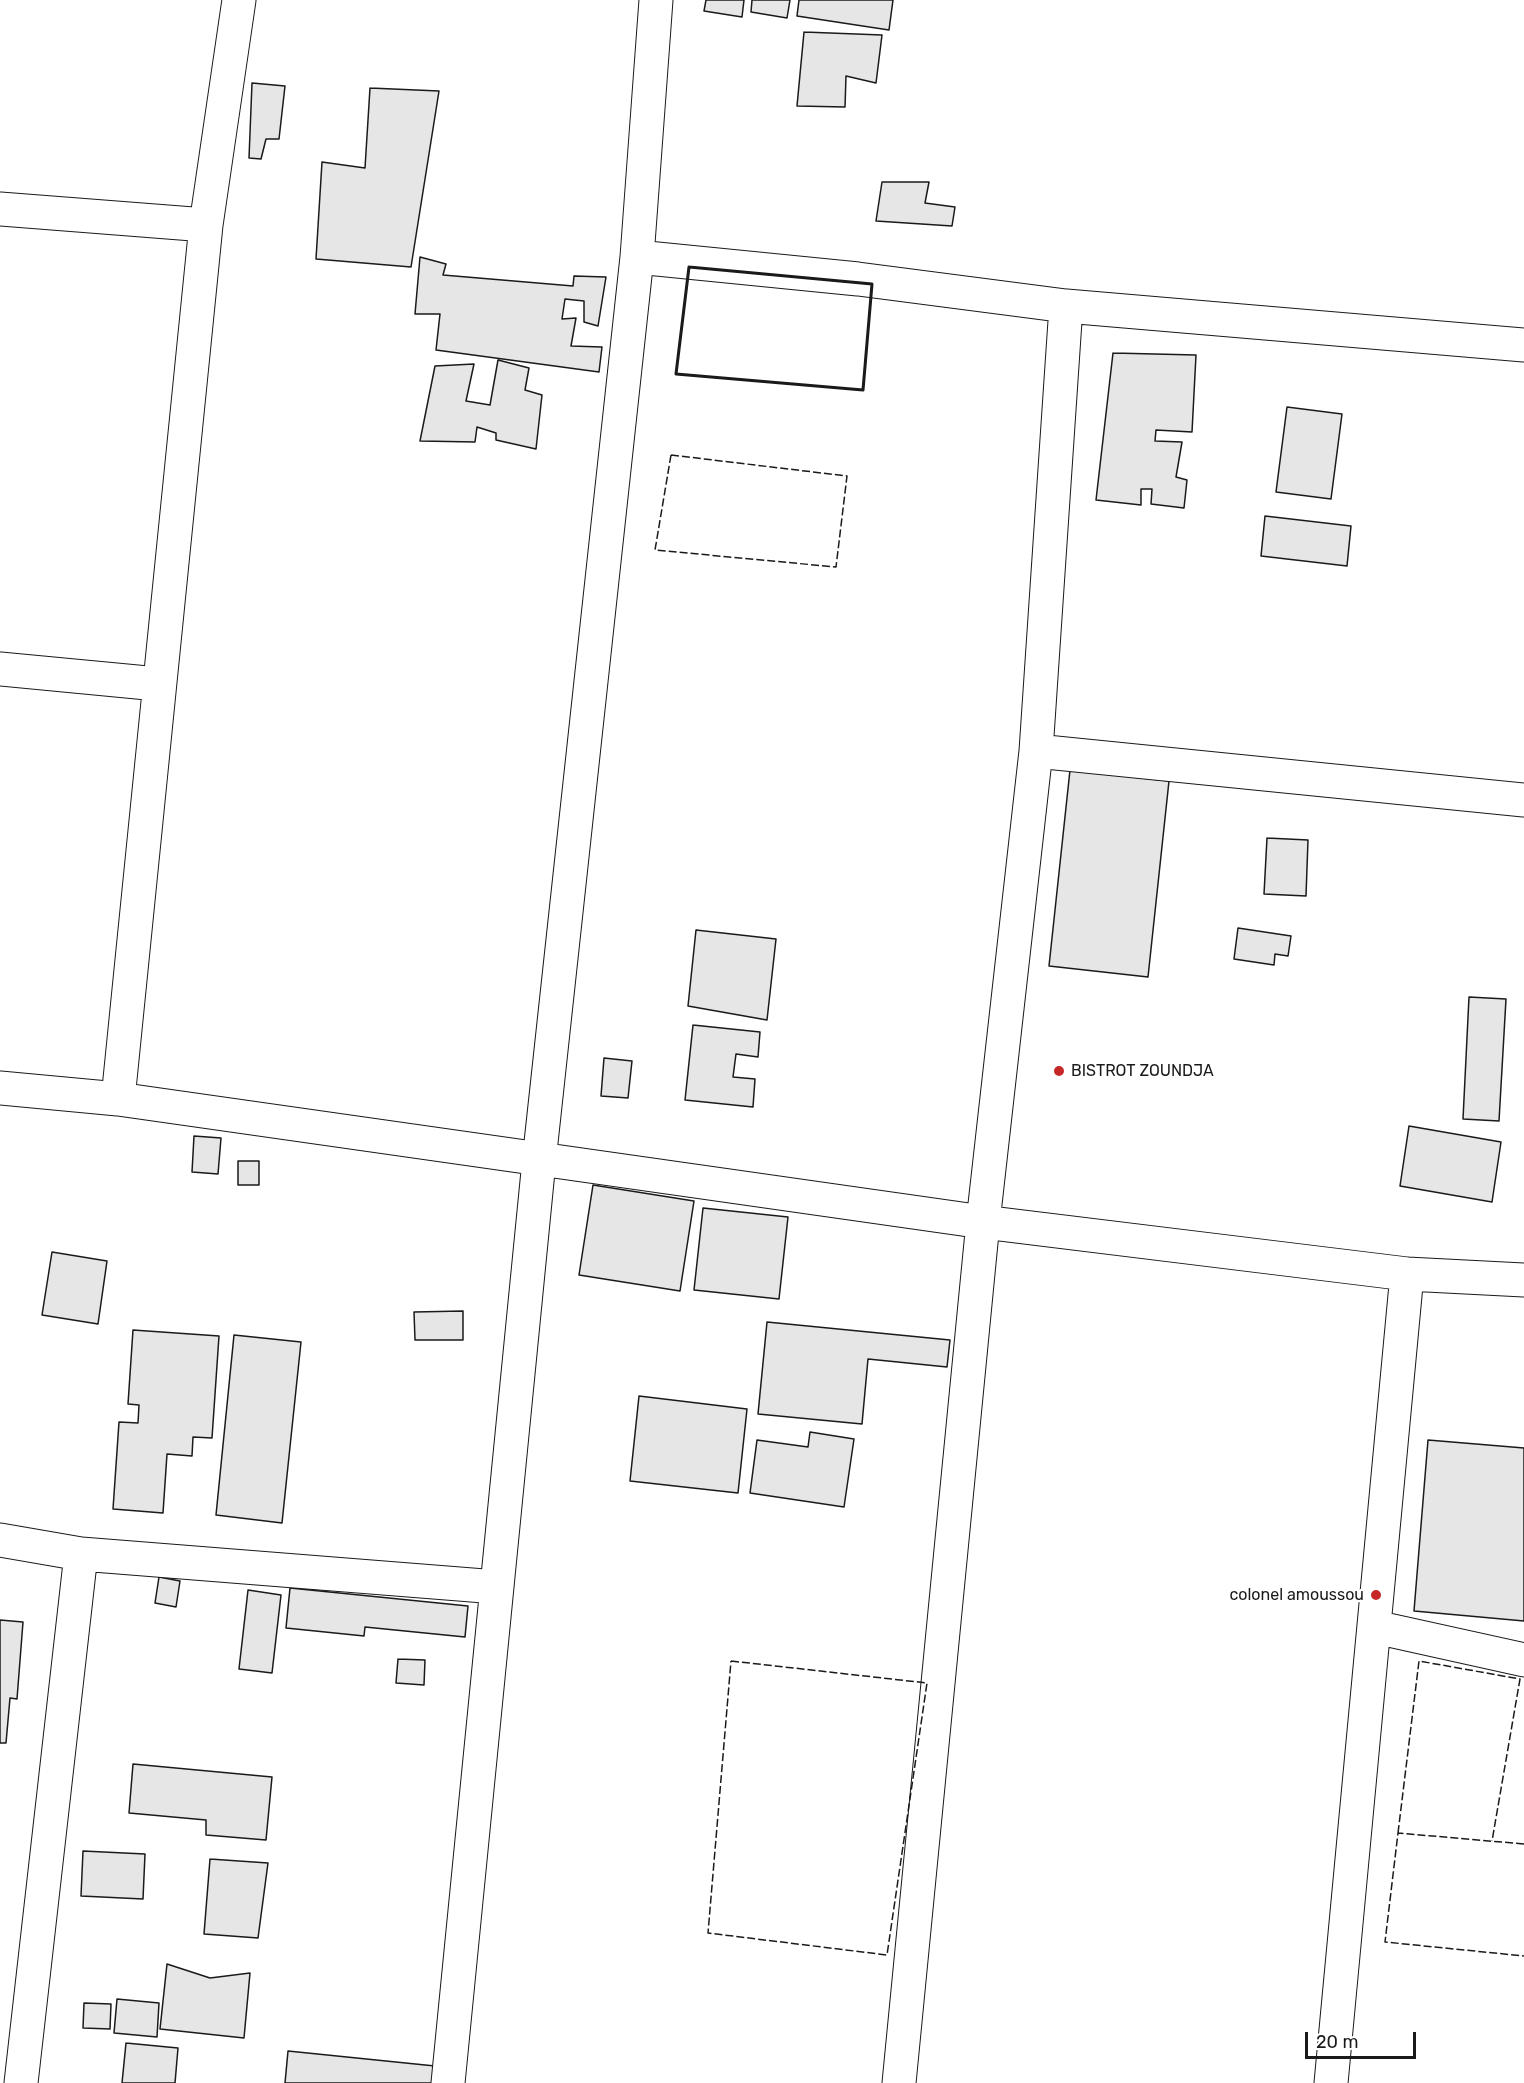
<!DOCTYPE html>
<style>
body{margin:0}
#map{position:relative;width:1524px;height:2083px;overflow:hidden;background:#fff;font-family:Rubik,sans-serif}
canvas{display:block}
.scale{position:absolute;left:1305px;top:2032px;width:111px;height:27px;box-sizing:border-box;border:3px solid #1a1a1a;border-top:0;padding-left:8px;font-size:18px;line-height:21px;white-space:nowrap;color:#1a1a1a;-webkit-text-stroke:4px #fff;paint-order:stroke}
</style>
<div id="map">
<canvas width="1524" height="2083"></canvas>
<div class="scale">20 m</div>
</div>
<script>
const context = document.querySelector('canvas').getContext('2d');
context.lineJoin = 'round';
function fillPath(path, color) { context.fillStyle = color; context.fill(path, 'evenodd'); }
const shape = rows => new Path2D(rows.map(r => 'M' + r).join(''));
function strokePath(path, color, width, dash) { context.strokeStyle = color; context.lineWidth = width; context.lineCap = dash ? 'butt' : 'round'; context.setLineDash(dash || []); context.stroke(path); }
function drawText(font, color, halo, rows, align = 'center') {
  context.font = font + ' Rubik,sans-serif'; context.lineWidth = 4.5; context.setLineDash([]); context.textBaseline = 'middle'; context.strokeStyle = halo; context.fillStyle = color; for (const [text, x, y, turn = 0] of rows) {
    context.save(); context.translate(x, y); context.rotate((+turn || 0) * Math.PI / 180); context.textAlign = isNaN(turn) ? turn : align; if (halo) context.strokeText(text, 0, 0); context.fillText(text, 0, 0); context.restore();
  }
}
const building = shape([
 [706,0,744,0,742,17,704,11,706,0],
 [752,0,790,0,787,18,751,12,752,0],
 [799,0,893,0,889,30,797,16,799,0],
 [804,32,882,35,876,83,846,76,845,107,797,106,804,32],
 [252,83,285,86,279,139,266,139,261,159,249,158,252,83],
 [370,88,439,91,411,267,316,259,322,162,365,168,370,88],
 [882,182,929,182,925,203,955,207,952,226,876,221,882,182],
 [420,257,446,264,443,275,573,286,574,276,606,277,598,326,584,322,584,301,565,299,562,319,576,318,571,346,602,347,599,372,436,350,440,314,415,314,420,257],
 [1113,353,1196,355,1192,432,1156,430,1155,441,1182,442,1176,477,1187,480,1184,508,1151,504,1152,489,1141,489,1141,505,1096,500,1113,353],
 [498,360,529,368,525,390,542,395,536,449,496,440,496,433,477,427,475,442,420,441,435,366,474,364,466,401,490,405,498,360],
 [1287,407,1342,414,1331,499,1276,492,1287,407],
 [1265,516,1351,526,1347,566,1261,556,1265,516],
 [1070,770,1169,781,1148,977,1049,966,1070,770],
 [1267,838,1308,840,1306,896,1264,894,1267,838],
 [1238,928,1291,936,1288,956,1275,954,1274,965,1234,959,1238,928],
 [696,930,776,939,767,1020,688,1006,696,930],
 [1469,997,1506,999,1499,1121,1463,1119,1469,997],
 [693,1025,760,1032,758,1057,736,1054,733,1077,755,1079,753,1107,685,1100,693,1025],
 [604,1058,632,1061,628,1098,601,1096,604,1058],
 [1409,1126,1501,1142,1492,1202,1400,1186,1409,1126],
 [194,1136,221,1138,218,1174,192,1172,194,1136],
 [238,1161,259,1161,259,1185,238,1185,238,1161],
 [593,1185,694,1201,680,1291,579,1275,593,1185],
 [703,1208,788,1217,779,1299,694,1290,703,1208],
 [52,1252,107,1261,98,1324,42,1315,52,1252],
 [463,1311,463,1340,415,1340,414,1312,463,1311],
 [767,1322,950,1340,947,1367,868,1359,862,1424,758,1414,767,1322],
 [133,1330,219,1336,212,1438,193,1437,192,1456,167,1454,163,1513,113,1509,119,1422,138,1423,139,1405,128,1404,133,1330],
 [234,1335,301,1342,282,1523,216,1515,234,1335],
 [639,1396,747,1409,738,1493,630,1481,639,1396],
 [810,1432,854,1439,844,1507,750,1493,757,1440,808,1447,810,1432],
 [1428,1440,1524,1448,1524,1621,1414,1611,1428,1440],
 [159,1577,180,1581,176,1607,155,1603,159,1577],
 [290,1588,468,1606,465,1637,365,1627,364,1636,286,1628,290,1588],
 [248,1590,281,1595,272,1673,239,1669,248,1590],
 [0,1620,23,1622,17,1699,10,1698,6,1743,0,1743,0,1620],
 [398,1659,425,1660,424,1685,396,1683,398,1659],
 [133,1764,272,1777,266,1840,206,1835,206,1820,129,1813,133,1764],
 [83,1851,145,1854,143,1899,81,1896,83,1851],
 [210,1859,268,1863,258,1938,204,1934,210,1859],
 [167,1964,210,1978,250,1973,244,2038,160,2029,167,1964],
 [117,1999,159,2003,157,2037,114,2033,117,1999],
 [84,2003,111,2004,110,2029,83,2028,84,2003],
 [126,2043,178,2048,175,2083,122,2083,126,2043],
 [288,2051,435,2066,433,2083,285,2083,288,2051]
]);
const minor = shape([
 [0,209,206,225],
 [637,257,858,279,1066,306,1524,345],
 [0,669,158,684],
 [1036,751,1524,800],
 [0,1088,118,1099,983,1222,1407,1274,1524,1280],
 [118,1099,206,225,239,0],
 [0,1540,81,1554,497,1587],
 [1375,1627,1524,1660],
 [21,2083,81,1554],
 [448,2083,539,1161,637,257,656,0],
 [899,2083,983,1222,1036,751,1066,306],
 [1331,2083,1407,1274]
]);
const fence = shape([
 [671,455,847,476,836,567,655,550,671,455],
 [731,1661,927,1683,887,1955,708,1933,731,1661],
 [1398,1833,1419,1661,1520,1679,1492,1841],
 [1524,1844,1398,1833,1385,1942,1524,1956]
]);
const wall = shape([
 [689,267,872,284,863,390,676,374,689,267]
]);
const markers = [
 [1059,1071,6,"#c62828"],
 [1376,1595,6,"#c62828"]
];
const poiNames = [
 ["BISTROT ZOUNDJA",1071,1071],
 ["colonel amoussou",1364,1595,"right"]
];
fillPath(building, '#e6e6e6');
strokePath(building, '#1a1a1a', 1.5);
strokePath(minor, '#1a1a1a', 35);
strokePath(minor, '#fff', 33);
strokePath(fence, '#1a1a1a', 1.5, [8, 3]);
strokePath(wall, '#1a1a1a', 3);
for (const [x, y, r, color] of markers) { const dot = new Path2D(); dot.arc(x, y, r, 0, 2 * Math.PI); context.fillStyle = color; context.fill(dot); strokePath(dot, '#fff', 2); }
drawText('16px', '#1a1a1a', '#fff', poiNames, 'left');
</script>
